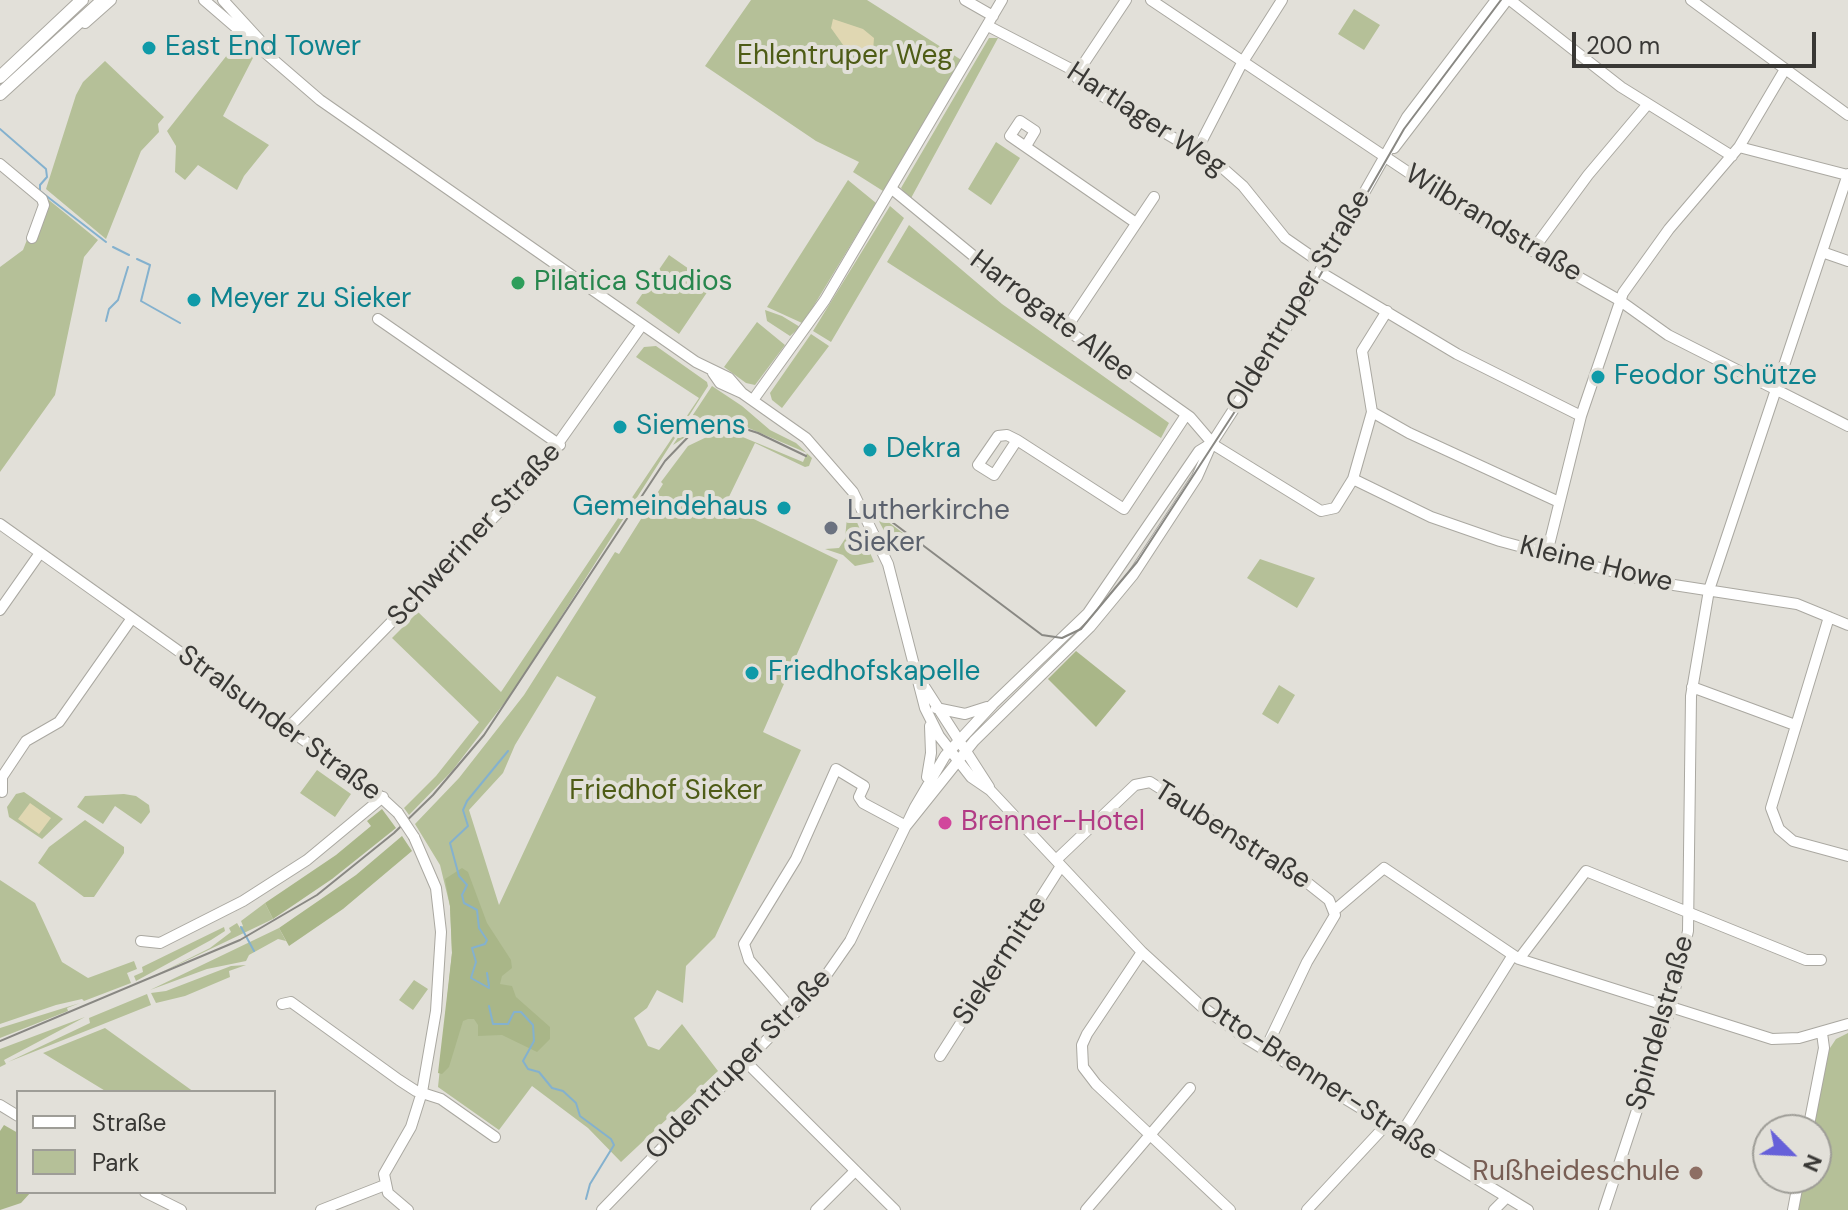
<!DOCTYPE html>
<meta charset="utf-8">
<style>
body{margin:0}
#map{position:relative;width:1848px;height:1210px;overflow:hidden;background:#e2e0d9;font-family:"DM Sans",sans-serif}
canvas{display:block}
.legend{position:absolute;left:16px;top:1090px;width:260px;height:104px;box-sizing:border-box;background:#e2e0d9;border:2px solid #9e9d97;margin:0;padding:10px 14px;list-style:none;font-size:24px;color:#393835}
.legend li{display:flex;align-items:center;gap:16px;height:40px}
.legend b{width:40px;border:2px solid #9e9d97}
.north{position:absolute;left:1752px;top:1114px;width:80px;height:80px;box-sizing:border-box;background:#e2e0d9;border:2px solid #9e9d97;border-radius:50%;rotate:114deg;font-size:22px;font-weight:700;line-height:32px;text-align:center;color:#393835}
.north::after{content:'';display:block;margin:auto;width:28px;height:36px;background:#6660d9;clip-path:polygon(50% 0,100% 100%,50% 72%,0 100%)}
.scale{position:absolute;left:1572px;top:32px;width:244px;height:36px;box-sizing:border-box;border:4px solid #393835;border-top:0;padding-left:10px;font-size:24px;line-height:28px;white-space:nowrap;color:#393835;-webkit-text-stroke:6px #e2e0d9;paint-order:stroke}
</style>
<div id="map">
<canvas width="1848" height="1210"></canvas>
<ul class="legend">
<li><b style="height:10px;background:#fff"></b>Straße</li>
<li><b style="height:22px;background:#b5c098"></b>Park</li>
</ul>
<div class="north">N</div>
<div class="scale">200 m</div>
</div>
<script>
const context = document.querySelector('canvas').getContext('2d');
context.lineJoin = 'round';
function fillPath(path, color) { context.fillStyle = color; context.fill(path, 'evenodd'); }
const shape = rows => new Path2D(rows.map(r => 'M' + r).join(''));
function strokePath(path, color, width, dash) { context.strokeStyle = color; context.lineWidth = width; context.lineCap = dash ? 'butt' : 'round'; context.setLineDash(dash || []); context.stroke(path); }
function drawText(font, color, halo, rows, align = 'center') {
  context.font = font + ' "DM Sans",sans-serif'; context.lineWidth = 8; context.setLineDash([]); context.textBaseline = 'middle'; context.strokeStyle = halo; context.fillStyle = color; for (const [text, x, y, turn = 0] of rows) {
    context.save(); context.translate(x, y); context.rotate((+turn || 0) * Math.PI / 180); context.textAlign = isNaN(turn) ? turn : align; if (halo) context.strokeText(text, 0, 0); context.fillText(text, 0, 0); context.restore();
  }
}
const green = shape([
 [751,0,867,0,963,61,883,191,853,172,859,162,816,141,705,66],
 [1354,9,1380,25,1364,50,1338,34],
 [989,38,998,38,910,200,901,188],
 [235,45,254,56,223,116,269,145,244,176,237,190,198,165,185,180,175,172,176,146,167,131],
 [105,61,164,117,158,124,159,132,141,151,106,239,46,189,76,95,83,82],
 [996,142,1020,158,991,205,968,189],
 [848,180,876,203,813,307,802,323,767,307],
 [44,196,98,240,84,257,55,395,0,472,0,267,23,250],
 [890,206,904,218,831,342,813,331],
 [909,225,1002,304,1169,423,1161,438,887,262],
 [669,255,712,285,679,334,636,303],
 [765,310,782,316,800,327,790,336,767,321],
 [757,322,785,345,755,385,746,383,724,367],
 [811,334,829,346,782,408,772,400,770,393],
 [656,346,707,382,708,386,515,689,452,771,409,815,404,808,436,776,479,722,392,638,418,612,501,692,699,398,636,357,644,347],
 [712,386,742,406,770,430,796,443,812,458,809,466,805,467,755,443,725,505,838,560,763,732,801,750,715,937,686,966,683,1003,657,990,647,1008,634,1018,648,1046,659,1050,682,1024,718,1071,621,1162,588,1128,532,1086,499,1130,438,1087,452,953,450,906,440,865,415,824,459,778,524,695,615,552,619,554,663,484,661,482,688,446,715,433,733,433,803,462,807,453,732,421,707,423,673,445],
 [557,676,596,697,499,905,469,810,503,773,515,745],
 [874,512,883,518,919,545,895,551],
 [847,517,856,520,874,562,855,566,843,555,825,549,839,548,845,539],
 [1260,559,1315,578,1297,608,1247,578],
 [1279,685,1295,695,1278,724,1262,714],
 [317,770,351,794,335,817,300,793],
 [24,792,63,819,42,839,9,817,7,807,16,794],
 [124,794,136,796,149,805,150,812,141,824,115,806,103,824,77,807,85,796],
 [85,820,124,847,124,853,94,897,84,897,38,863,49,847],
 [0,880,35,903,62,962,88,978,134,961,137,969,127,973,131,983,84,1001,82,999,56,1005,0,1024],
 [265,903,273,919,146,980,210,948,231,932,229,928,237,923,240,928,243,926,241,921],
 [224,927,225,931,211,940,136,981,134,976,143,972,142,967],
 [279,928,286,941,278,939,249,955,246,961,207,969,150,990],
 [246,965,229,971,230,977,185,996,156,1003,151,993,166,991,231,966],
 [414,980,428,989,413,1010,399,1000],
 [147,994,151,1005,8,1062,90,1023,89,1018],
 [80,1003,67,1008,68,1011,0,1038,0,1028],
 [85,1017,4,1060,6,1064,0,1067,0,1049],
 [105,1028,194,1092,107,1092,43,1053],
 [1848,1033,1848,1210,1797,1210,1803,1178,1816,1178,1816,1130,1812,1130,1828,1051,1836,1039]
]);
const forest = shape([
 [1076,651,1126,691,1096,727,1048,679],
 [382,809,396,828,332,879,273,919,265,903,336,855,371,826,367,821],
 [402,836,412,851,343,909,289,946,279,928,356,875],
 [462,868,468,872,487,923,511,960,512,968,502,976,500,984,512,986,516,997,550,1027,550,1039,537,1052,502,1035,478,1036,478,1025,474,1019,468,1019,463,1021,449,1067,442,1074,438,1073,452,953,450,906,445,879],
 [4,1125,18,1133,18,1192,31,1192,21,1203,0,1210,0,1131]
]);
const sand = shape([
 [833,19,863,29,874,38,873,51,861,56,846,49,831,28],
 [30,803,51,818,39,834,18,819]
]);
const stream = shape([
 [0,129,46,169,47,177,40,185,40,191,106,242],
 [113,247,129,255],
 [137,259,150,265,141,301,180,323],
 [106,321,109,309,118,300,128,267],
 [241,927,254,951],
 [487,973,489,986],
 [489,988,471,978,476,962,472,948,485,944,487,940,479,928,477,910,464,903,462,895,467,885,459,876,450,843,468,826,463,810,467,801,508,751],
 [489,1006,493,1024,508,1024,514,1012,521,1012,533,1025,534,1041,523,1061,528,1069,539,1072,552,1088,563,1091,576,1103,580,1116,611,1139,614,1145,590,1184,586,1199]
]);
const minor = shape([
 [204,0,320,100,696,362,729,378,742,393],
 [223,0,266,47],
 [965,0,993,16],
 [1151,0,1484,223,1619,300,1668,335,1848,426],
 [1510,0,1621,87,1732,156],
 [1691,0,1848,115],
 [85,23,111,0],
 [988,26,1069,68,1082,84,1218,164,1243,186,1285,238,1324,265],
 [1076,75,1126,0],
 [1026,146,1035,131,1020,121,1010,136,1136,223],
 [1739,147,1847,175],
 [1394,148,1507,0],
 [1196,152,1242,63,1282,0],
 [0,164,42,199,44,205,32,238],
 [892,189,1043,313,1190,417,1214,445,1321,511,1335,508,1353,479,1372,412,1362,351,1387,311],
 [1532,251,1588,175,1647,105],
 [1822,252,1848,261],
 [1320,272,1457,354,1581,416],
 [378,319,560,445],
 [1065,330,1154,197],
 [713,373,720,383,742,393,806,438,853,492,888,564,925,708,939,736,971,777,990,790,1142,952,1201,1006,1247,1039,1528,1210],
 [753,400,825,300,1002,0],
 [1372,412,1409,433,1559,502],
 [1017,440,994,475,978,465,998,436,1007,435,1017,440,1124,509,1186,415],
 [1353,479,1431,517,1500,541,1648,581,1797,604,1848,625],
 [0,524,371,788,398,813],
 [1547,553,1581,416,1623,293,1669,229,1739,147,1784,71],
 [0,610,40,553],
 [1829,617,1771,808,1779,829,1793,841,1848,856],
 [922,683,989,787],
 [1692,687,1795,725],
 [936,708,965,714,987,707],
 [287,729,537,473,642,325],
 [927,777,931,753,930,726],
 [2,792,2,777,26,741,59,722,132,618],
 [906,826,974,741,1090,627,1133,575,1197,477,1212,443,1299,308,1407,117,1496,0],
 [1056,860,1135,785,1150,782,1295,873,1329,900,1335,915,1307,962,1265,1050],
 [1336,909,1384,868,1519,959,1772,1039,1799,1038,1848,1024],
 [141,941,160,943,243,901,307,860,383,797],
 [1142,952,1087,1034,1082,1045,1083,1067,1096,1084,1230,1210],
 [1519,959,1586,871,1806,960,1821,960],
 [282,1004,291,1002,399,1080,416,1091,441,1099,495,1137],
 [795,1013,749,960,744,944,796,859,836,769,864,786,859,797,863,803,906,826],
 [940,1056,1061,866],
 [746,1062,895,1210],
 [0,1105,18,1116],
 [1808,1130,1824,1048,1822,1033],
 [1401,1134,1513,955],
 [145,1192,181,1210],
 [321,1210,385,1185],
 [408,1210,388,1193,384,1174,411,1127,422,1092,436,1011,441,932,436,888,414,837],
 [602,1210,818,987,850,941,915,807,945,756,993,704,1088,613,1199,451,1212,443],
 [816,1210,855,1171],
 [1086,1210,1190,1088],
 [1307,1210,1386,1125],
 [1494,1210,1507,1197],
 [1604,1210,1671,1007,1688,931,1691,696,1709,590,1848,174],
 [1793,1210,1799,1178]
]);
const major = shape([
 [0,77,82,0],
 [0,94,103,0]
]);
const tram = shape([
 [876,510,1042,635,1062,638,1081,629,1137,562,1295,319,1404,129,1501,0],
 [0,1041,240,940,317,895,394,833,433,795,484,735,665,461,690,435,711,426,733,425,758,433,806,456]
]);
const minorBridge = shape([
 [398,813,414,837]
]);
const markers = [
 [149,48,8,"#0f9aa8"],
 [518,283,8,"#2e9e5b"],
 [194,300,8,"#0f9aa8"],
 [1598,377,8,"#0f9aa8"],
 [620,427,8,"#0f9aa8"],
 [870,450,8,"#0f9aa8"],
 [784,508,8,"#0f9aa8"],
 [831,528,8,"#6b7280"],
 [752,673,8,"#0f9aa8"],
 [945,823,8,"#d1479c"],
 [1696,1173,8,"#8d6e63"]
];
const cultureNames = [
 ["East End Tower",165,48],
 ["Meyer zu Sieker",210,300],
 ["Feodor Schütze",1614,377],
 ["Siemens",636,427],
 ["Dekra",886,450],
 ["Gemeindehaus",768,508,"right"],
 ["Friedhofskapelle",768,673]
];
const parkNames = [
 ["Ehlentruper Weg",845,57],
 ["Friedhof Sieker",666,792]
];
const streetNames = [
 ["Hartlager Weg",1146,120,33],
 ["Wilbrandstraße",1493,224,31],
 ["Oldentruper Straße",1299,301,-59],
 ["Harrogate Allee",1052,317,37],
 ["Schweriner Straße",475,535,-47],
 ["Kleine Howe",1596,565,14],
 ["Stralsunder Straße",279,724,36],
 ["Taubenstraße",1232,836,32],
 ["Siekermitte",1001,961,-57],
 ["Spindelstraße",1661,1023,-74],
 ["Oldentruper Straße",739,1065,-46],
 ["Otto-Brenner-Straße",1318,1079,33]
];
const leisureNames = [
 ["Pilatica Studios",534,283]
];
const worshipNames = [
 ["Lutherkirche",847,512],
 ["Sieker",847,544]
];
const hotelNames = [
 ["Brenner-Hotel",961,823]
];
const educationNames = [
 ["Rußheideschule",1680,1173]
];
fillPath(green, '#b5c098');
fillPath(forest, '#a9b688');
fillPath(sand, '#e0d7b2');
strokePath(stream, '#84b1ce', 2);
strokePath(minor, '#aaa8a1', 12);
strokePath(major, '#aaa8a1', 14);
strokePath(minor, '#fff', 10);
strokePath(major, '#fff', 12);
strokePath(tram, '#898883', 2);
strokePath(minorBridge, '#aaa8a1', 12, []);
strokePath(minorBridge, '#fff', 10);
for (const [x, y, r, color] of markers) { const dot = new Path2D(); dot.arc(x, y, r, 0, 2 * Math.PI); context.fillStyle = color; context.fill(dot); strokePath(dot, '#e2e0d9', 3); }
drawText('28px', '#0d838f', '#e2e0d9', cultureNames, 'left');
drawText('28px', '#4e5c16', '#e2e0d9', parkNames);
drawText('28px', '#393835', '#e2e0d9', streetNames);
drawText('28px', '#27864d', '#e2e0d9', leisureNames, 'left');
drawText('28px', '#5b616d', '#e2e0d9', worshipNames, 'left');
drawText('28px', '#b23c85', '#e2e0d9', hotelNames, 'left');
drawText('28px', '#785e54', '#e2e0d9', educationNames, 'right');
</script>
